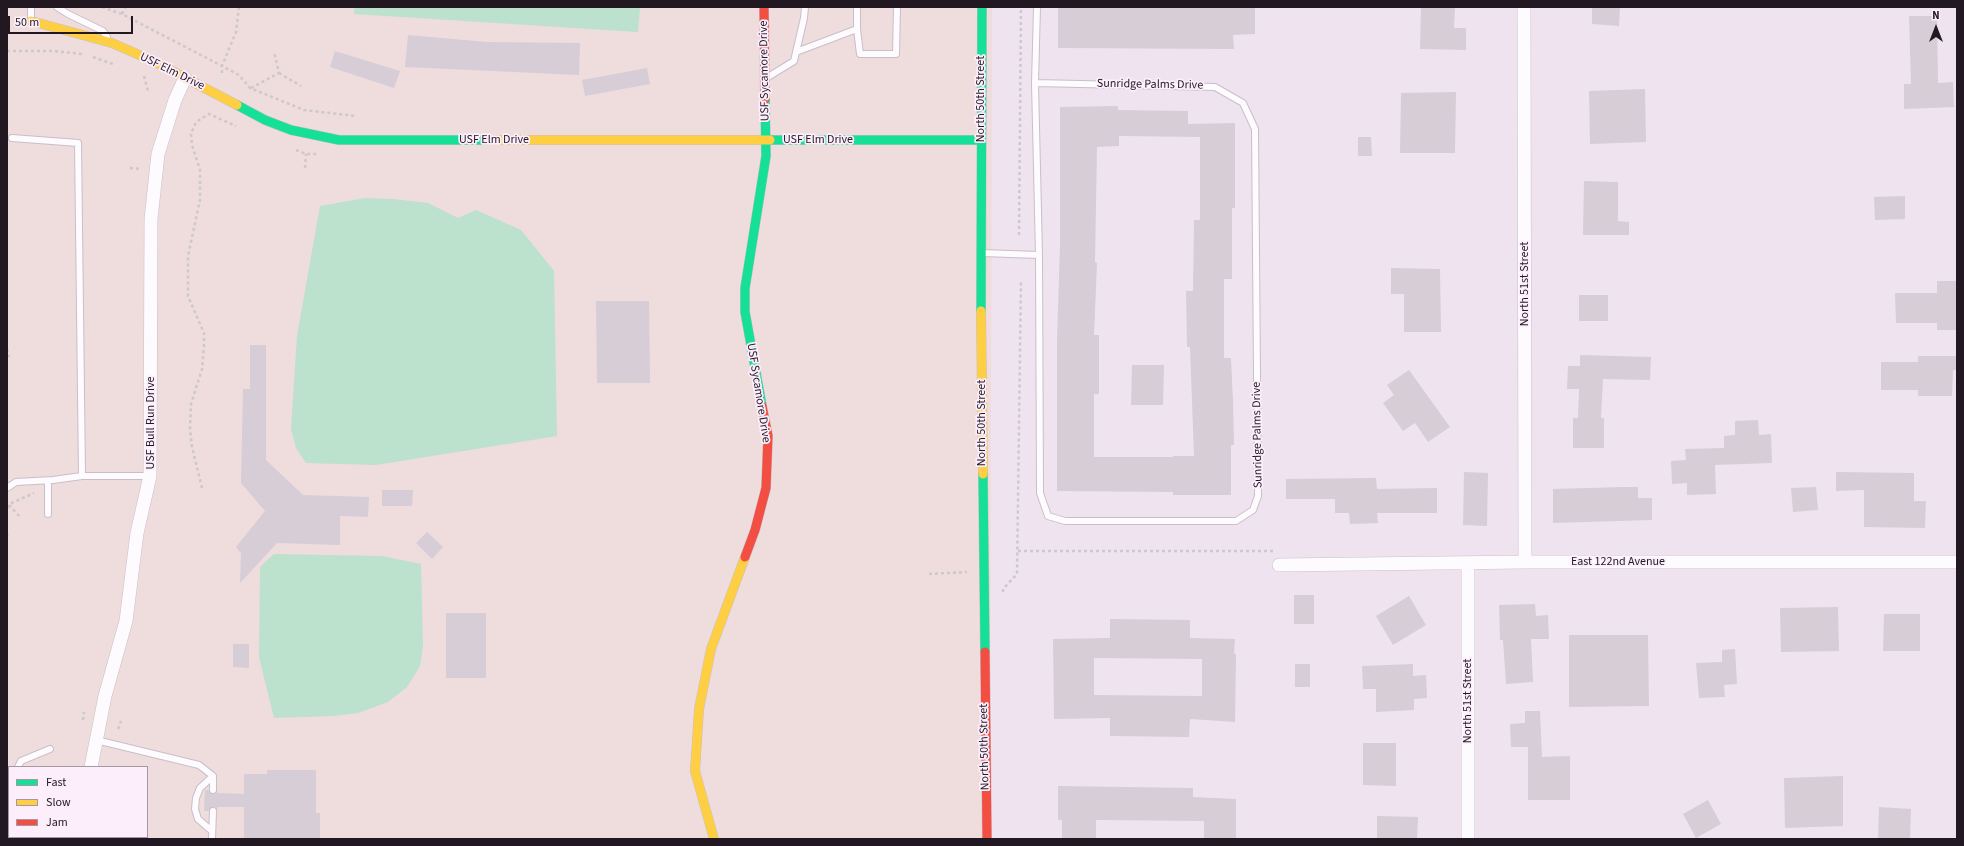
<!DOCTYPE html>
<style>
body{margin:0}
#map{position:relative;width:1964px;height:846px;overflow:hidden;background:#efe3ef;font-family:"Source Sans 3",sans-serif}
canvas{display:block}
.frame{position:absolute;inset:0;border:8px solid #211821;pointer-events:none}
.legend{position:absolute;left:8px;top:766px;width:140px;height:72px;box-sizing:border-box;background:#fdeefc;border:1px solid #a598a4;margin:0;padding:5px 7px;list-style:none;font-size:12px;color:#211821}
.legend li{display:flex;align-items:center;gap:8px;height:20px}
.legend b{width:20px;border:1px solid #a598a4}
.north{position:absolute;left:1916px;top:8px;width:40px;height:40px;-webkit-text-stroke:3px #fdeefc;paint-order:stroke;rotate:0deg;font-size:11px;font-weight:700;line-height:16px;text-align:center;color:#211821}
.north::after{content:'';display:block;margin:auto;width:14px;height:18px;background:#211821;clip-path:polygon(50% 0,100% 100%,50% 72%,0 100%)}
.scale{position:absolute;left:8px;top:16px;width:125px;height:18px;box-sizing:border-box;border:2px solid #211821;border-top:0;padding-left:5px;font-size:12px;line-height:14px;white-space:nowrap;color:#211821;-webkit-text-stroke:3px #fdeefc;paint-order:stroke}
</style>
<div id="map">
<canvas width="1964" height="846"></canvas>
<div class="frame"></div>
<ul class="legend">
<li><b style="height:5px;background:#16e098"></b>Fast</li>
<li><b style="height:5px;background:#ffcf43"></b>Slow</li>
<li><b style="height:5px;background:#f24e42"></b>Jam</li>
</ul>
<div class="north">N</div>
<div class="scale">50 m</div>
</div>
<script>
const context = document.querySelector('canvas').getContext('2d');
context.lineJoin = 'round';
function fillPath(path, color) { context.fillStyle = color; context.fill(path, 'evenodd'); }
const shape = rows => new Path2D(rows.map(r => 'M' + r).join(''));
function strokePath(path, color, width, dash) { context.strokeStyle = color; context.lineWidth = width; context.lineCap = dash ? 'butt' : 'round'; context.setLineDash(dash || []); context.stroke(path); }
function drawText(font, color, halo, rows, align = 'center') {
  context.font = font + ' "Source Sans 3",sans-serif'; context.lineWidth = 3.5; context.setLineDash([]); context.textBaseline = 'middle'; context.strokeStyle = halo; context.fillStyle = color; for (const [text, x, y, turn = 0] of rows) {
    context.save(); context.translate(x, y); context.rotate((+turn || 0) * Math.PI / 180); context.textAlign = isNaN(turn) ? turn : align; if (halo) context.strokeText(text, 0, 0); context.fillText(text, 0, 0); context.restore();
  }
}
const education = shape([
 [7,7,992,7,990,839,7,839],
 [9,767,147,767,147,837,9,837]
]);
const green = shape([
 [355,7,640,7,638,32,354,14],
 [365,198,393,199,428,203,458,218,476,210,521,230,554,271,557,436,376,465,306,463,296,448,291,429,297,336,320,206],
 [274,554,382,556,421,564,423,645,420,666,407,687,388,702,358,713,333,716,274,718,259,657,260,567]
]);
const building = shape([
 [1058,7,1255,7,1255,34,1233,35,1234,49,1058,48],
 [1421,7,1455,7,1454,28,1466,28,1466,50,1420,49],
 [1592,7,1620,7,1619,26,1592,24],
 [1909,16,1937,16,1938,83,1953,82,1954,107,1904,109,1904,84,1911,84],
 [408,35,487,42,580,43,579,75,405,67],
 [335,51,400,71,394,88,330,67],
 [647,68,650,84,585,96,582,80],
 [1645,89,1646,142,1590,144,1589,91],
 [1456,92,1455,153,1400,153,1401,93],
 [1118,106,1118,110,1188,111,1188,124,1235,123,1235,208,1232,208,1232,279,1224,279,1224,358,1231,358,1233,402,1234,445,1231,445,1231,495,1173,495,1173,492,1057,491,1057,340,1060,245,1060,107],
 [1119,136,1200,137,1200,220,1194,220,1193,291,1186,291,1187,347,1190,347,1194,456,1173,456,1173,457,1094,457,1094,394,1099,394,1099,335,1094,335,1097,263,1095,262,1097,147,1119,146],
 [1358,137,1371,137,1372,156,1358,156],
 [1584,181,1618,182,1618,221,1629,222,1629,235,1583,235],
 [1905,196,1905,219,1875,220,1874,197],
 [1391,268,1440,269,1441,332,1404,332,1404,294,1391,294],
 [1937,281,1957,281,1957,330,1937,330,1937,323,1896,323,1895,293,1937,293],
 [1579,295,1608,295,1608,321,1579,321],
 [596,301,649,301,650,383,597,383],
 [250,345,266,345,266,460,303,495,369,497,368,517,340,516,340,545,277,543,240,583,241,553,236,547,265,511,241,483,243,389,250,389],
 [1580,355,1651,357,1650,380,1603,379,1601,418,1604,418,1604,448,1573,448,1573,418,1578,418,1579,389,1567,389,1568,366,1580,366],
 [1918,356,1957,356,1957,370,1953,370,1952,396,1918,396,1918,390,1881,390,1881,362,1918,362],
 [1132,365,1164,365,1163,405,1131,405],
 [1409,370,1450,427,1428,442,1415,423,1403,431,1383,403,1394,395,1387,385],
 [1758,420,1759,435,1771,434,1772,463,1715,465,1716,494,1687,495,1687,483,1672,484,1671,461,1686,460,1685,449,1724,448,1724,436,1735,435,1735,421],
 [1464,472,1488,473,1487,526,1463,525],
 [1836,472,1914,473,1914,501,1926,501,1925,528,1864,527,1864,490,1836,491],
 [1376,478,1377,489,1437,488,1437,513,1377,513,1378,523,1350,524,1349,513,1335,513,1335,499,1286,499,1286,479],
 [1623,487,1638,487,1638,498,1652,498,1652,520,1553,523,1553,489],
 [1816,487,1818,510,1793,512,1791,488],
 [382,490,413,490,412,506,382,506],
 [427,532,443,547,432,559,416,543],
 [1294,595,1314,595,1314,624,1294,624],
 [1409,596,1426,625,1393,645,1376,616],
 [1535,604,1536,616,1548,615,1549,639,1531,639,1533,682,1506,684,1503,640,1500,640,1499,605],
 [1838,607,1839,651,1781,652,1780,608],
 [446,613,486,613,486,678,446,678],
 [1884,614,1920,614,1920,651,1883,651],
 [1110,619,1190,620,1190,638,1235,639,1234,654,1236,654,1235,722,1190,719,1189,737,1110,736,1110,718,1054,719,1053,639,1110,638],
 [1094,658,1202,659,1202,696,1094,695],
 [1569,635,1648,635,1649,706,1569,707],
 [233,644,249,644,249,668,233,667],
 [1735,649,1737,684,1724,685,1725,697,1699,698,1696,663,1722,662,1722,650],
 [1295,664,1310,664,1310,687,1295,687],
 [1413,664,1413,676,1426,675,1427,698,1414,699,1414,710,1376,712,1376,689,1363,689,1362,666],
 [1525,711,1540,711,1542,757,1570,756,1570,800,1528,800,1528,747,1511,747,1510,724,1525,723],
 [1363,743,1396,743,1396,786,1363,785],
 [267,770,316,770,316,813,320,813,320,839,244,839,244,807,218,807,217,811,216,807,213,807,208,811,204,811,205,790,208,790,213,794,216,794,218,790,218,793,244,794,244,774,267,774],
 [1843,776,1843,826,1785,828,1784,778],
 [1058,786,1193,788,1193,797,1236,799,1236,839,1204,839,1204,821,1099,820,1096,820,1096,839,1062,839,1062,820,1058,820],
 [1708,800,1721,824,1696,838,1683,814],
 [1879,807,1911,809,1910,839,1878,839],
 [1377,816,1418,817,1417,839,1377,839]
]);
const path = shape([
 [102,7,122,14,222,66,222,76],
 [239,7,236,32,222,66,239,75,250,88,304,110,355,116],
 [122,14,126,7],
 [7,51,53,51,82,54],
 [93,57,113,64],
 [279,73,301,86],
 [144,76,148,91],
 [251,88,279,73,274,52],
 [296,150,306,154,317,154],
 [130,168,141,169],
 [305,168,306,154],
 [1019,235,1021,7],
 [7,349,9,357],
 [202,488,192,447,190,429,191,404,202,369,204,347,204,333,188,296,188,256,200,200,200,170,192,145,191,134,196,122,209,114,236,126],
 [9,505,21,518],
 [7,508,12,503,34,493],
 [7,535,8,536],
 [1018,551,1273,551],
 [929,574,967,572],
 [1003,592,1003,589,1017,574,1021,280],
 [83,720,84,712],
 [118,729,121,721]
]);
const lane = shape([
 [31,7,31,19],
 [57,7,68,14,103,31,107,37],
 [857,29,857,7],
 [796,52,857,29,860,54,896,54,897,7],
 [768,77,794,61,804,18,805,7],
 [1035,83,1037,7],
 [12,138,78,143,82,476],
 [982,253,1039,255,1040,493,1048,516,1065,521,1236,521,1253,510,1258,496,1255,129,1243,103,1215,87,1035,83,1039,255],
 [48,481,48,514],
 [7,488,16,482,53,480,82,476,150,476],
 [96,740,199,765,213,776,213,790],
 [18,767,21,761,50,749],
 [7,795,9,793],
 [212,831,198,819,195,809,196,798,200,788,213,776],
 [212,839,213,811]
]);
const street = shape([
 [1524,7,1525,562],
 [1468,563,1468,839],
 [1279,565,1525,562,1957,562],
 [91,767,105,696,126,621,137,533,150,476,151,219,158,154,175,100,185,78],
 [84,839,84,837]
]);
const fast = shape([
 [237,105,265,120,291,130,339,140,486,140],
 [770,140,981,140],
 [981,311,982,7],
 [762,406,745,312,745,288,766,156,765,99],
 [983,474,985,652]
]);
const slow = shape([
 [31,21,112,43,153,61,237,105],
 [486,140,770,140],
 [981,311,983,474],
 [714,839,695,771,699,709,711,649,745,557]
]);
const jam = shape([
 [764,7,765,99],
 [745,557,755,530,766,488,768,436,762,406],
 [985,652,987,839]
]);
const streetNames = [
 ["USF Sycamore Drive",765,71,-91],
 ["USF Elm Drive",172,72,26],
 ["Sunridge Palms Drive",1150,85,1],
 ["North 50th Street",981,99,-90],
 ["USF Elm Drive",494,140],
 ["USF Elm Drive",818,140],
 ["North 51st Street",1525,284,-90],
 ["USF Sycamore Drive",758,393,81],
 ["USF Bull Run Drive",151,423,-90],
 ["North 50th Street",982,423,-90],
 ["Sunridge Palms Drive",1258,435,-91],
 ["East 122nd Avenue",1618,562],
 ["North 51st Street",1468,701,-90],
 ["North 50th Street",985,747,-91]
];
fillPath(education, '#efdcdd');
fillPath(green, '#bce1cd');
fillPath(building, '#d6cdd7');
strokePath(lane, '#c9bfc9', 8);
strokePath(street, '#c9bfc9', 14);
strokePath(fast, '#c9bfc9', 10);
strokePath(slow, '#c9bfc9', 10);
strokePath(jam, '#c9bfc9', 10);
strokePath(path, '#ccc8cc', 2.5, [3, 3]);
strokePath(lane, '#fdfbfd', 6);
strokePath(street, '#fdfbfd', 13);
strokePath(fast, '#16e098', 9);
strokePath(slow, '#ffcf43', 9);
strokePath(jam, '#f24e42', 9);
drawText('12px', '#211821', '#fdeefc', streetNames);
</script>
